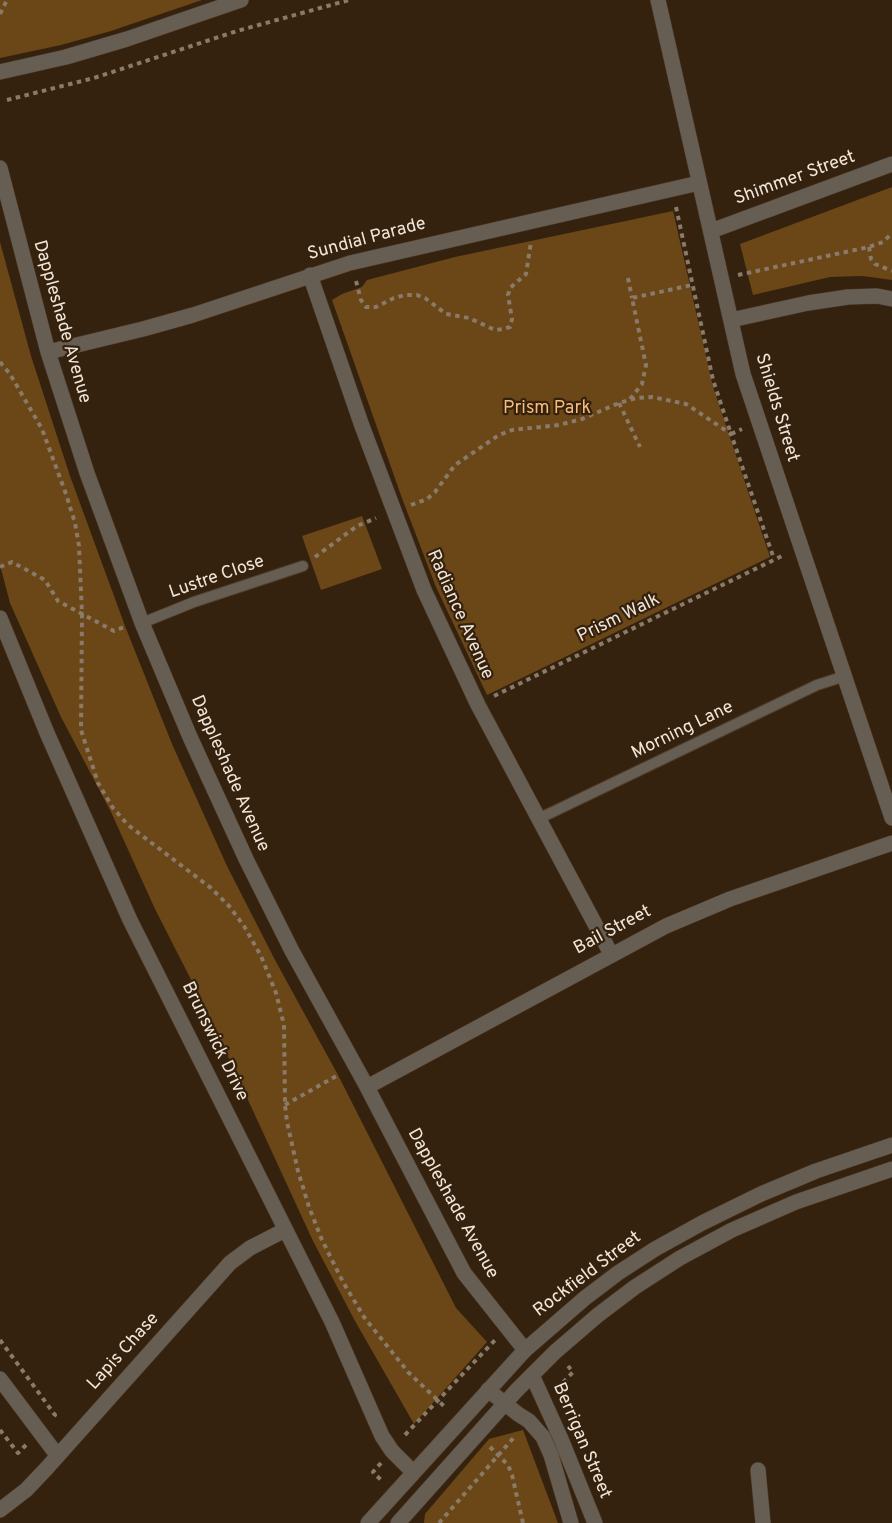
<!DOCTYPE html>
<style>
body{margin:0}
canvas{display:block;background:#34220e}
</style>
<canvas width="892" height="1523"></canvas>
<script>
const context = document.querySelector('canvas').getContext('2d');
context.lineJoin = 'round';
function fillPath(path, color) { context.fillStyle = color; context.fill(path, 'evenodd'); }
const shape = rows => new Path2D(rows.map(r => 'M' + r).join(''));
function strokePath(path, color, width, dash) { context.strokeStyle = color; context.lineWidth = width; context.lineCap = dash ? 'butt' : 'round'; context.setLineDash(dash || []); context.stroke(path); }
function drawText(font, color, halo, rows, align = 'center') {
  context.font = font + ' Overpass,sans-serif'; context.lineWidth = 4.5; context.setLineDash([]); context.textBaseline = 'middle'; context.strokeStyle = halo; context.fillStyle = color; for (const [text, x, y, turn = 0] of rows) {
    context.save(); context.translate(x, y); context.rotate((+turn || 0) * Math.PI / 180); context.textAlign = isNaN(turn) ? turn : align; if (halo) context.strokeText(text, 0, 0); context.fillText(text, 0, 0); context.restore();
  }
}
const green = shape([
 [0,0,202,0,111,31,61,45,0,58],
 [892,187,892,280,863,276,830,277,753,295,740,244],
 [673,211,713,387,770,557,487,695,436,587,403,501,332,300,342,294,362,287,367,280,455,257],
 [0,242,31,356,70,476,125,626,172,744,227,866,275,960,338,1075,456,1308,487,1342,414,1424,355,1321,313,1241,207,1011,155,909,111,812,61,717,10,603,0,565],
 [362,516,382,569,321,590,302,536],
 [523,1430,558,1523,424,1523,425,1514,489,1439]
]);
const path = shape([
 [0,14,7,0],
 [7,100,94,78,237,31,349,0],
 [676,207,713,380,731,434,742,429],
 [869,247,871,259,875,264,892,271],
 [738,275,869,247,883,242,892,233],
 [628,278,632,298],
 [356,281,361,300,366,307,376,307,394,298,405,295,417,295,425,298,446,314,469,318,495,330,503,329,510,327,512,319,508,295,510,288,526,274,531,242],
 [0,362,10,374,42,429,66,494,75,523,79,546,82,614,81,730,98,783,113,808,128,825,211,888,229,906,244,926,261,956,276,993,284,1025,285,1105,287,1122,298,1171,309,1207,322,1240,343,1282,364,1317,408,1372,446,1408],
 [630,399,642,384,646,365,632,298,692,285],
 [619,403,640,447],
 [411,505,427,499,435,492,455,465,499,435,512,430,559,425,582,419,619,403,636,398,652,397,686,404,731,434,774,559],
 [315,557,357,526,376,518],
 [0,567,12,562,45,580,58,601,114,631,124,627],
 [494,696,784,555],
 [285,1105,338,1075],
 [0,1340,55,1415,52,1418],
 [557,1389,573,1372,568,1366],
 [0,1430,18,1453,26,1445],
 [405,1435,495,1340],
 [490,1447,508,1465,512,1475,523,1523],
 [381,1463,373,1472,381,1480],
 [439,1523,516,1435]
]);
const service = shape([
 [142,623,194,602,303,566],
 [538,819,817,685,845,676]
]);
const minor = shape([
 [658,0,743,374,892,818],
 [0,72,66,57,127,39,241,0],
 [0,168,48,352,87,473,142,623,190,737,246,859,292,951,367,1087,464,1273,525,1350],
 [711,231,892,164],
 [310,275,362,426,424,590,478,705,611,954],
 [731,320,808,303,848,297,877,296,892,299],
 [48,352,143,329,193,315,350,263,699,183],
 [0,618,47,733,130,920,332,1322,382,1436,392,1451,413,1472],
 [367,1087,666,926,730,899,892,843],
 [532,1375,561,1439,595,1523],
 [0,1379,57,1455],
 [488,1390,518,1414,529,1421,543,1437,551,1455,571,1523],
 [758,1470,763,1523],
 [0,1510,26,1490,46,1469,230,1263,250,1248,285,1230]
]);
const tertiary = shape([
 [368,1523,525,1350,585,1298,618,1273,655,1249,702,1223,761,1194,816,1171,892,1145],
 [398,1523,516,1391,555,1352,598,1315,635,1287,680,1258,732,1230,796,1202,892,1169]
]);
const streetNames = [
 ["Shimmer Street",795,179,-20],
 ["Sundial Parade",367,240,-15],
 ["Dappleshade Avenue",61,322,74],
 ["Shields Street",776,408,73],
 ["Lustre Close",217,578,-19],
 ["Radiance Avenue",459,615,66],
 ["Prism Walk",619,619,-26],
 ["Morning Lane",683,731,-26],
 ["Dappleshade Avenue",229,774,66],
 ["Bail Street",613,931,-28],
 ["Brunswick Drive",214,1042,64],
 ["Dappleshade Avenue",452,1204,61],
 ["Rockfield Street",588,1275,-37],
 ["Lapis Chase",124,1352,-48],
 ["Berrigan Street",581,1441,67]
];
const parkNames = [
 ["Prism Park",547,409]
];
fillPath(green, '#6b4617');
strokePath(service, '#4f3d2a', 12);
strokePath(minor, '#4f3d2a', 16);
strokePath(tertiary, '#4f3d2a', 16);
strokePath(path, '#897a69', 4, [4.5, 4.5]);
strokePath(service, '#665d53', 10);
strokePath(minor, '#665d53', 15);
strokePath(tertiary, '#665d53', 15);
drawText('18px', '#f2e6d9', '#34220e', streetNames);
drawText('18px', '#f7bc79', '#34220e', parkNames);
</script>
